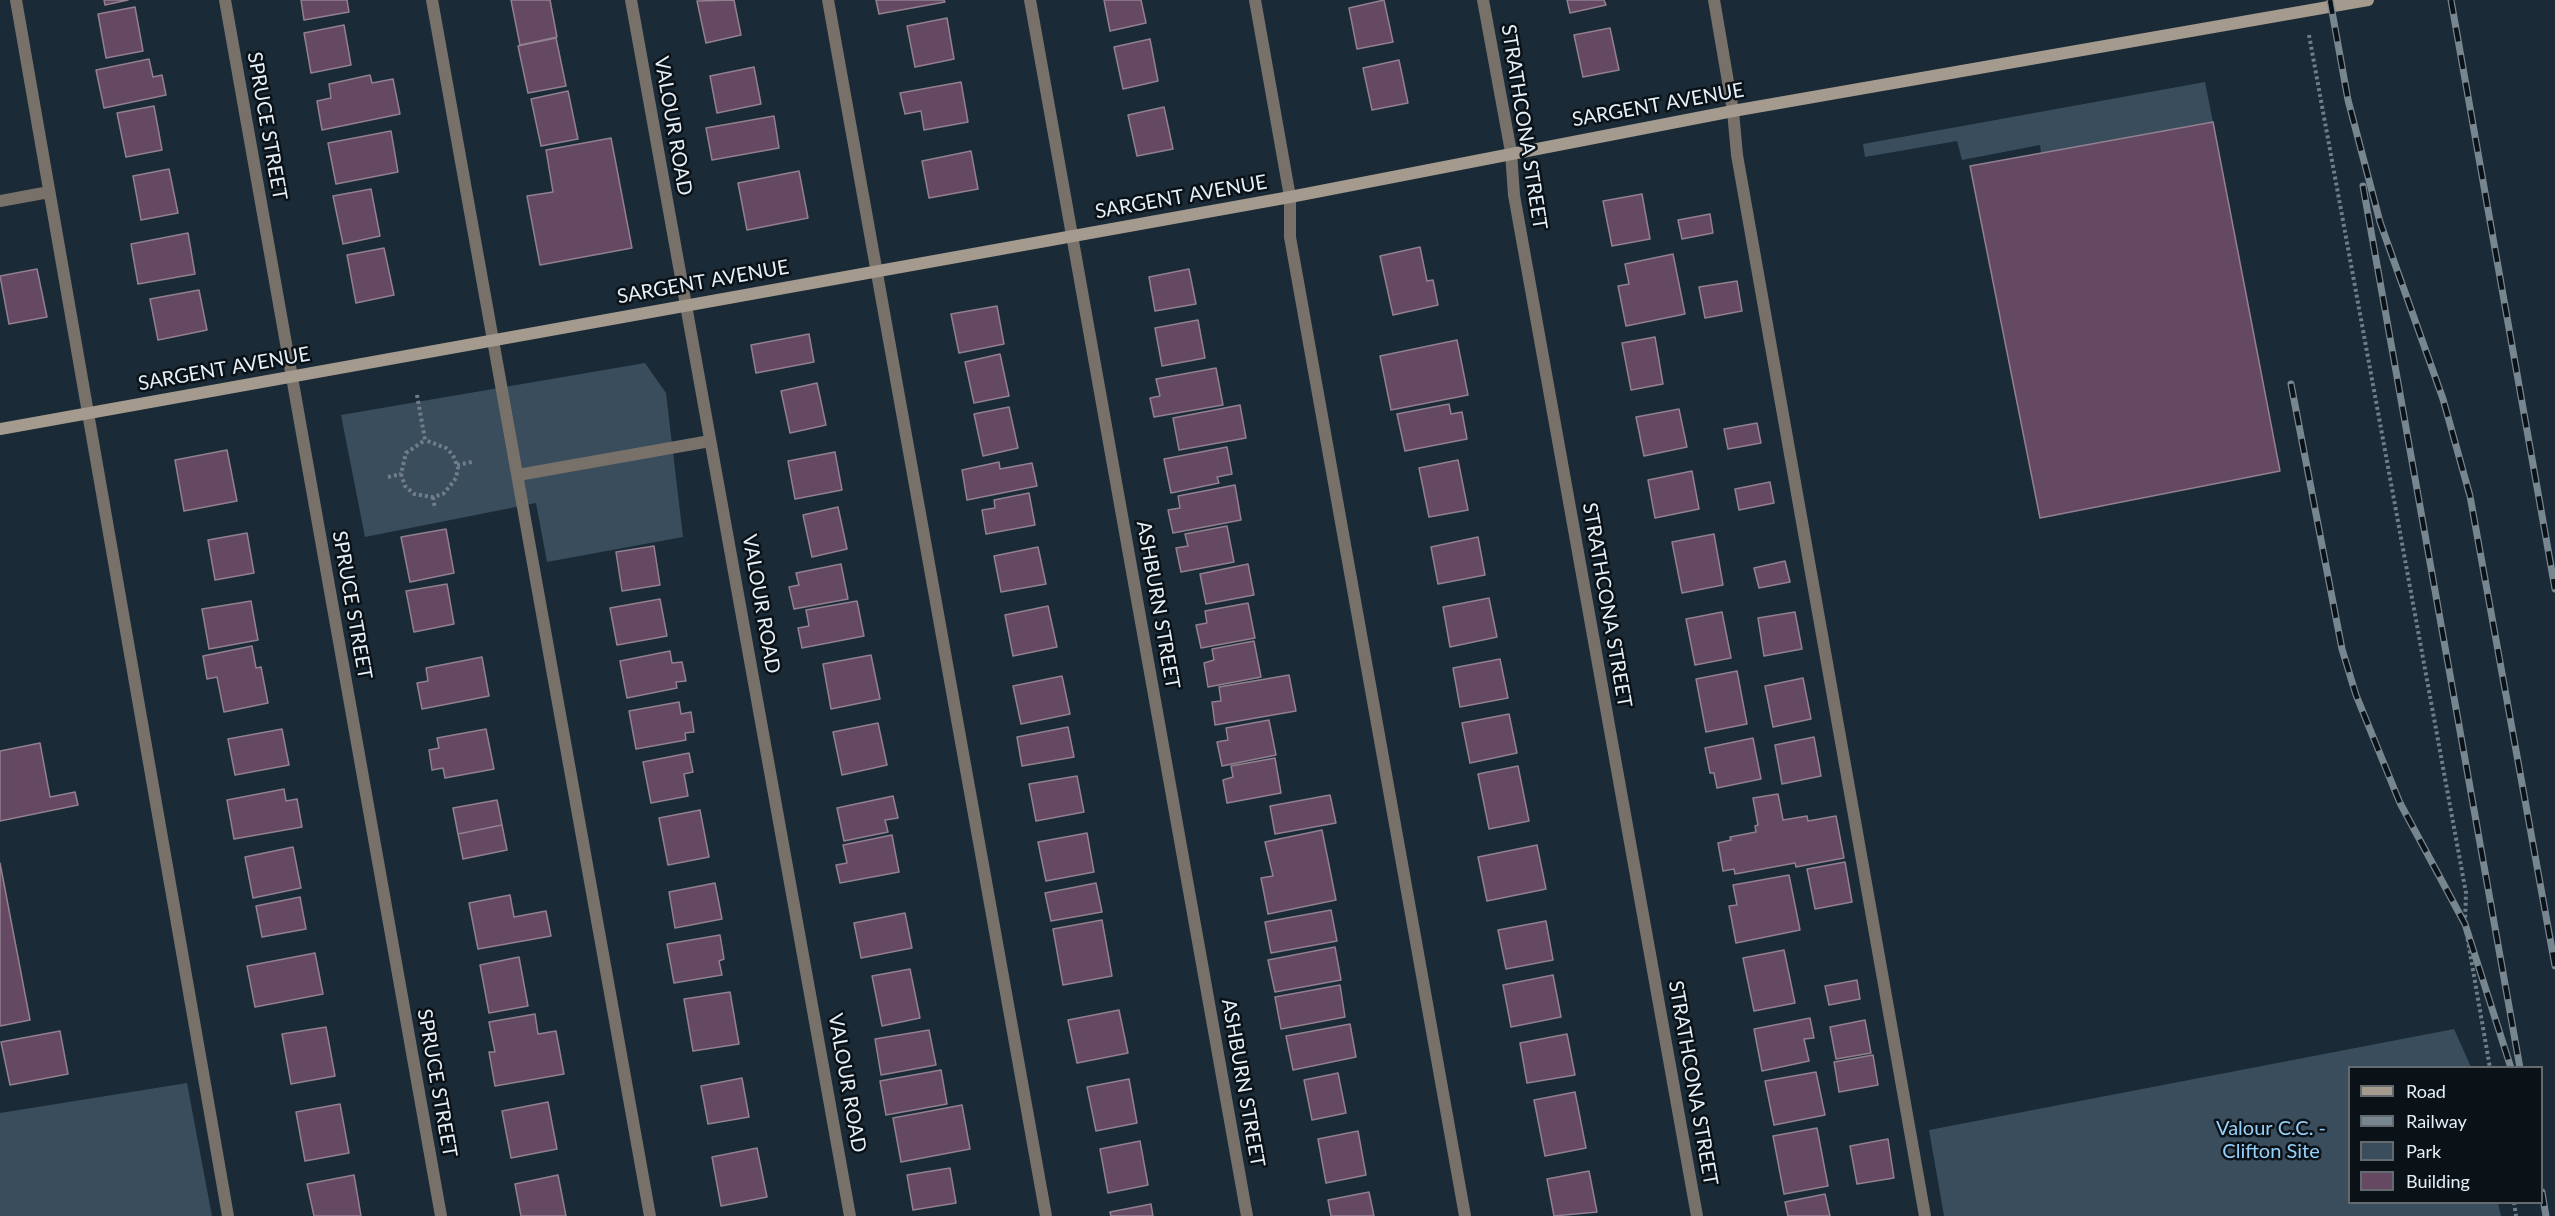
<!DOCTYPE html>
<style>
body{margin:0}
#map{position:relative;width:2555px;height:1216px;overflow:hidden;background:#1a2a36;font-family:Lato,sans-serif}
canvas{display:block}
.legend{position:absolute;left:2348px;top:1066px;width:195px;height:138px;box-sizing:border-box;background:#0b1217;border:2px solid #636b71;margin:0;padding:8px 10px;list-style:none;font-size:18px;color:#e6f0f8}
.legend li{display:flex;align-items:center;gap:12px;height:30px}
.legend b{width:30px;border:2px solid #636b71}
</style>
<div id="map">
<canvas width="2555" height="1216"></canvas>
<ul class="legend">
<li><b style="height:8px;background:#a49a8d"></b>Road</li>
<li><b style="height:8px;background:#788690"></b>Railway</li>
<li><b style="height:16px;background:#394d5c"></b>Park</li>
<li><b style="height:16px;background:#654861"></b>Building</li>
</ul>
</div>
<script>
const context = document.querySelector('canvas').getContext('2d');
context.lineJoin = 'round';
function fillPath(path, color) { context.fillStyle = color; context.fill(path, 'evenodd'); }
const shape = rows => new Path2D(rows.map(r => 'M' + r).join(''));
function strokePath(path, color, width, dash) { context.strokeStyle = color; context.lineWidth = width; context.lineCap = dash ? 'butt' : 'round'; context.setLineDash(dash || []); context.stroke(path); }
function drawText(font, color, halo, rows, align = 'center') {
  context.font = font + ' Lato,sans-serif'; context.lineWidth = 5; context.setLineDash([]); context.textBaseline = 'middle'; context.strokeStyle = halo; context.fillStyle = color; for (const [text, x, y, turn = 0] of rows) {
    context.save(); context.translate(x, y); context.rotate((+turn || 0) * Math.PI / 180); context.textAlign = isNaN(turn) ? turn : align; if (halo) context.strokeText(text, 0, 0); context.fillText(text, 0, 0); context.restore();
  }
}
const green = shape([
 [2205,82,2213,122,2041,153,2040,145,1962,160,1957,141,1865,157,1863,144],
 [645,363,666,393,683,537,547,562,536,503,365,537,341,415],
 [2454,1029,2471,1067,2350,1068,2350,1202,2498,1203,2501,1216,1944,1216,1929,1130],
 [187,1083,212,1216,0,1216,0,1113]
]);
const building = shape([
 [104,0,128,0,105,5,104,0],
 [301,0,347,0,349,12,304,20,301,0],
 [511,0,550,0,557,37,520,45,511,0],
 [734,0,741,35,706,43,697,1,734,0],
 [876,0,944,0,945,2,879,14,876,0],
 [1104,0,1141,0,1146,23,1110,31,1104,0],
 [1384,0,1393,42,1357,49,1349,8,1384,0],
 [1567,0,1604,0,1606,5,1570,13,1567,0],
 [135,7,143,51,106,58,98,14,135,7],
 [947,18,954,59,915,67,907,26,947,18],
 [344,25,351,65,311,73,304,33,344,25],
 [1610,28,1619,70,1583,77,1574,35,1610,28],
 [556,38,566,86,528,93,518,46,556,38],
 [1150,39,1158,81,1123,89,1114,47,1150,39],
 [149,59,153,77,162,75,166,95,104,108,96,70,149,59],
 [1399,60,1408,103,1372,110,1363,68,1399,60],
 [754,67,761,104,717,113,710,76,754,67],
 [370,75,372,83,393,79,400,114,322,130,317,101,331,98,329,84,370,75],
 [961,82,968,122,924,130,921,111,905,114,900,93,961,82],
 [568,91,578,139,541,146,531,99,568,91],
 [154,106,162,150,126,157,117,113,154,106],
 [1164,107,1173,149,1137,156,1128,115,1164,107],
 [774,116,779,148,712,160,706,128,774,116],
 [2213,122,2280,471,2040,518,1970,166,2213,122],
 [391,131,398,172,336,184,328,143,391,131],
 [611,138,632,248,540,265,527,196,553,192,546,150,611,138],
 [971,151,978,189,929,198,922,161,971,151],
 [169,169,178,213,141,220,133,176,169,169],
 [799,171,808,218,747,230,738,183,799,171],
 [371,189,380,236,343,244,333,196,371,189],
 [1642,194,1650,239,1612,246,1603,201,1642,194],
 [1710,214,1713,233,1682,239,1678,220,1710,214],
 [188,233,195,274,138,284,131,244,188,233],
 [1420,247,1427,281,1433,280,1438,305,1393,315,1380,256,1420,247],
 [384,248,394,295,356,303,347,255,384,248],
 [1673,254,1685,314,1626,326,1618,286,1629,284,1625,264,1673,254],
 [37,269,47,317,9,324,0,276,37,269],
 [1189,269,1196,304,1155,311,1149,277,1189,269],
 [1737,281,1742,311,1705,318,1699,287,1737,281],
 [199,290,207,330,158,340,150,299,199,290],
 [997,306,1004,344,959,353,951,314,997,306],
 [1198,320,1205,358,1162,366,1155,328,1198,320],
 [809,334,814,362,756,373,751,345,809,334],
 [1655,337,1663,384,1631,390,1622,343,1655,337],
 [1457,340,1468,395,1391,410,1380,356,1457,340],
 [1000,354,1009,396,974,403,965,362,1000,354],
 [1216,368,1223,405,1154,417,1150,398,1160,396,1156,379,1216,368],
 [817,383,826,425,790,433,781,391,817,383],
 [1449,404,1451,414,1462,412,1467,439,1405,451,1397,414,1449,404],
 [1240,405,1246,438,1179,450,1173,418,1240,405],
 [1009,407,1018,448,983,456,974,414,1009,407],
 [1679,409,1687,447,1644,456,1636,417,1679,409],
 [1757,423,1761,443,1728,449,1724,429,1757,423],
 [1227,447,1232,474,1217,477,1219,483,1171,493,1164,459,1227,447],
 [227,450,237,501,184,511,175,460,227,450],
 [835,452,842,490,795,499,788,461,835,452],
 [1458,460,1468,510,1429,517,1419,468,1458,460],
 [999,462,1000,469,1032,463,1037,486,967,500,962,470,999,462],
 [1692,471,1699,509,1655,518,1648,480,1692,471],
 [1770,482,1774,503,1739,510,1735,489,1770,482],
 [1235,485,1241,520,1173,533,1168,510,1180,508,1178,496,1235,485],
 [1029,493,1035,525,986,534,982,510,995,508,994,500,1029,493],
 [838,507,847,549,812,557,803,515,838,507],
 [1227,526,1234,562,1181,572,1176,548,1188,546,1185,534,1227,526],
 [446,529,454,573,410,582,401,537,446,529],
 [247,533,254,573,215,580,208,540,247,533],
 [1714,534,1723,585,1682,593,1672,542,1714,534],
 [1478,537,1485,575,1438,584,1431,547,1478,537],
 [654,546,660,585,622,591,616,552,654,546],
 [1038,547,1046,584,1001,592,994,556,1038,547],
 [1785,561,1790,582,1759,588,1754,568,1785,561],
 [841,564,848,599,794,609,789,587,799,585,796,573,841,564],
 [1248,564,1254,595,1206,604,1200,574,1248,564],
 [447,584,454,624,414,632,406,591,447,584],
 [1489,598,1497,637,1450,647,1443,607,1489,598],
 [660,599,667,636,617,645,610,608,660,599],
 [251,601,258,640,209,649,202,609,251,601],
 [857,601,864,636,802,648,798,628,809,626,806,610,857,601],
 [1248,603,1255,638,1201,648,1196,625,1207,623,1205,611,1248,603],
 [1048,606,1057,647,1013,656,1005,615,1048,606],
 [1722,612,1731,658,1695,665,1686,619,1722,612],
 [1795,612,1802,649,1764,656,1758,618,1795,612],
 [1254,641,1261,677,1208,687,1204,663,1214,660,1212,649,1254,641],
 [252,646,256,668,261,667,268,703,224,712,217,677,207,679,203,656,252,646],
 [670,651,672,663,682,662,686,681,676,682,677,688,627,698,620,661,670,651],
 [871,655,880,699,831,709,823,664,871,655],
 [482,657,489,696,422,709,417,683,428,681,426,668,482,657],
 [1500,659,1508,698,1460,707,1453,668,1500,659],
 [1737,671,1747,724,1706,732,1696,679,1737,671],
 [1289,675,1296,711,1215,725,1212,702,1221,701,1219,687,1289,675],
 [1062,676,1070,714,1021,724,1013,686,1062,676],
 [1803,678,1811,719,1773,727,1765,686,1803,678],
 [679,702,681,714,691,712,694,732,685,733,686,740,636,749,629,711,679,702],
 [1509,714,1517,753,1470,763,1462,723,1509,714],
 [1269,720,1276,755,1222,766,1217,742,1228,740,1226,728,1269,720],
 [878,723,887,765,842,775,833,732,878,723],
 [1068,727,1074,757,1022,766,1017,737,1068,727],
 [282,729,289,765,235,775,228,739,282,729],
 [486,729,494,769,445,778,443,768,432,770,429,750,439,748,437,738,486,729],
 [1814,737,1821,776,1782,784,1775,745,1814,737],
 [1753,738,1761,779,1717,788,1714,773,1710,773,1705,748,1753,738],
 [40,743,50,797,75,792,78,805,0,821,0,751,40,743],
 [689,753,693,772,684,774,688,796,651,803,643,762,689,753],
 [1275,758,1281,793,1227,803,1223,780,1233,777,1231,766,1275,758],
 [1518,766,1529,821,1489,829,1478,774,1518,766],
 [1077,776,1084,812,1036,821,1029,784,1077,776],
 [284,789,286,801,297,799,302,827,234,839,227,800,284,789],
 [1778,794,1783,820,1807,816,1808,821,1836,816,1844,858,1796,867,1795,863,1735,874,1734,869,1723,871,1718,843,1731,840,1730,837,1756,832,1755,826,1758,825,1753,798,1778,794],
 [1330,795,1336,823,1275,834,1270,806,1330,795],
 [893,796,898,818,885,820,888,832,844,841,837,808,893,796],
 [497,800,502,825,458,834,453,808,497,800],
 [700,810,709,857,668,865,659,818,700,810],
 [502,825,507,850,463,859,458,834,502,825],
 [1322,830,1336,900,1268,914,1261,878,1273,876,1265,842,1322,830],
 [1087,833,1094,872,1046,881,1038,842,1087,833],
 [892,835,899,872,840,883,836,865,847,863,843,845,892,835],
 [1537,845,1546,889,1487,901,1478,857,1537,845],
 [293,847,301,888,253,898,245,857,293,847],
 [1845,862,1852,902,1815,909,1807,869,1845,862],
 [0,863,30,1020,0,1026,0,863],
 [1789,875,1800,930,1736,943,1729,906,1737,905,1733,885,1789,875],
 [715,883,722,919,675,928,669,892,715,883],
 [1096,883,1102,912,1051,921,1045,893,1096,883],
 [510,895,514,917,546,911,551,936,478,949,469,903,510,895],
 [300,897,306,929,262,937,256,906,300,897],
 [1331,910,1337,941,1271,953,1265,922,1331,910],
 [905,913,912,948,861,958,854,923,905,913],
 [1102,920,1112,976,1063,985,1053,929,1102,920],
 [1546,921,1553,960,1506,969,1498,930,1546,921],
 [720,935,724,959,719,961,722,975,674,983,667,944,720,935],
 [1335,947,1341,980,1275,992,1268,960,1335,947],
 [1784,950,1795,1003,1754,1011,1743,958,1784,950],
 [315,953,323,994,255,1007,247,966,315,953],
 [519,957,528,1006,489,1013,480,965,519,957],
 [910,969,920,1018,882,1026,872,976,910,969],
 [1553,975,1561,1017,1511,1027,1503,985,1553,975],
 [1857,980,1860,999,1829,1005,1825,986,1857,980],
 [1340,985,1345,1017,1281,1029,1275,997,1340,985],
 [730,992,739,1044,693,1051,684,999,730,992],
 [1119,1010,1128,1053,1077,1063,1068,1020,1119,1010],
 [535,1014,538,1034,556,1031,564,1074,495,1086,489,1052,495,1052,489,1022,535,1014],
 [1810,1018,1814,1038,1804,1039,1809,1061,1762,1071,1754,1029,1810,1018],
 [1865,1020,1871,1053,1836,1059,1830,1027,1865,1020],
 [1350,1024,1356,1057,1293,1070,1286,1036,1350,1024],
 [326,1027,335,1076,291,1084,282,1034,326,1027],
 [929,1030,936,1065,881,1075,875,1039,929,1030],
 [60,1031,68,1074,10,1085,1,1042,60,1031],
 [1567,1034,1575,1075,1527,1083,1520,1043,1567,1034],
 [1873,1055,1878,1085,1839,1092,1834,1062,1873,1055],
 [941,1070,947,1104,886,1115,880,1081,941,1070],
 [1816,1072,1825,1115,1774,1125,1765,1081,1816,1072],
 [1338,1073,1346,1113,1312,1120,1304,1080,1338,1073],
 [742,1078,749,1117,708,1124,701,1086,742,1078],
 [1129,1079,1137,1123,1096,1131,1087,1087,1129,1079],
 [1575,1092,1586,1148,1545,1156,1534,1100,1575,1092],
 [548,1102,557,1149,511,1158,502,1111,548,1102],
 [340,1104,349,1153,305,1161,296,1112,340,1104],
 [962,1105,970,1149,901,1162,893,1118,962,1105],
 [1817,1128,1828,1186,1784,1194,1773,1136,1817,1128],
 [1358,1131,1366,1175,1326,1183,1318,1139,1358,1131],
 [1888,1139,1894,1178,1857,1184,1850,1146,1888,1139],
 [1140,1141,1148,1185,1108,1193,1100,1149,1140,1141],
 [757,1148,767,1197,721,1206,712,1157,757,1148],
 [950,1168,956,1203,913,1210,907,1175,950,1168],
 [1589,1171,1597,1212,1554,1216,1547,1179,1589,1171],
 [354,1175,361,1216,314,1216,307,1184,354,1175],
 [558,1175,566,1216,521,1216,515,1184,558,1175],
 [1369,1192,1374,1216,1331,1216,1328,1200,1369,1192],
 [1825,1194,1830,1216,1788,1216,1785,1202,1825,1194],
 [1151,1204,1153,1216,1111,1216,1110,1212,1151,1204]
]);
const path = shape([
 [2309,35,2466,893,2465,924,2490,1068],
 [417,395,425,440,406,453,401,474,405,486,414,494,433,497,443,494,450,486,456,478,458,468,453,455,446,448,425,440],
 [457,465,472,462],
 [388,477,401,474],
 [433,497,435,509],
 [2514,1202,2516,1216]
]);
const service = shape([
 [16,0,228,1216],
 [432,0,650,1216],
 [828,0,1046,1216],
 [1255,0,1290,197,1290,237,1465,1216],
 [1714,0,1733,111,1737,155,1925,1216],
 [0,201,49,192],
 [518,475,710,441]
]);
const minor = shape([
 [225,0,441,1216],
 [631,0,850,1216],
 [1030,0,1247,1216],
 [1483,0,1511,152,1514,195,1697,1216]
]);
const secondary = shape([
 [0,429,1290,197,1733,111,2368,0]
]);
const rail = shape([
 [2330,0,2348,100,2380,222,2443,399,2470,496,2555,966],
 [2451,0,2555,589],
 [2363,186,2520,1068],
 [2291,384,2342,649,2356,695,2400,803,2465,924,2511,1068],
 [2542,1192,2546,1216]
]);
const streetNames = [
 ["SARGENT AVENUE",1658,105,-10],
 ["SPRUCE STREET",267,126,80],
 ["VALOUR ROAD",673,126,80],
 ["STRATHCONA STREET",1524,127,81],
 ["SARGENT AVENUE",1181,197,-10],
 ["SARGENT AVENUE",703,282,-10],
 ["SARGENT AVENUE",224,369,-10],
 ["VALOUR ROAD",761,604,80],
 ["SPRUCE STREET",352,605,80],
 ["ASHBURN STREET",1158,605,80],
 ["STRATHCONA STREET",1607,605,80],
 ["SPRUCE STREET",437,1083,80],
 ["VALOUR ROAD",847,1083,80],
 ["ASHBURN STREET",1243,1083,80],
 ["STRATHCONA STREET",1693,1083,80]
];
const parkNames = [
 ["Valour C.C. -",2271,1129],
 ["Clifton Site",2271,1152]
];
fillPath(green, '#394d5c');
fillPath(building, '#654861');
strokePath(building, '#92808f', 1.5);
strokePath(path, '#717e89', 4, [3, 3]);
strokePath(service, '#777169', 12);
strokePath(minor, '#777169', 12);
strokePath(secondary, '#a49a8d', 12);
strokePath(rail, '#788690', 7);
strokePath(rail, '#0b1217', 4.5, [14]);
drawText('20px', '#e6f0f8', '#0b1217', streetNames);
drawText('20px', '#95d0fa', '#0b1217', parkNames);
</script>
